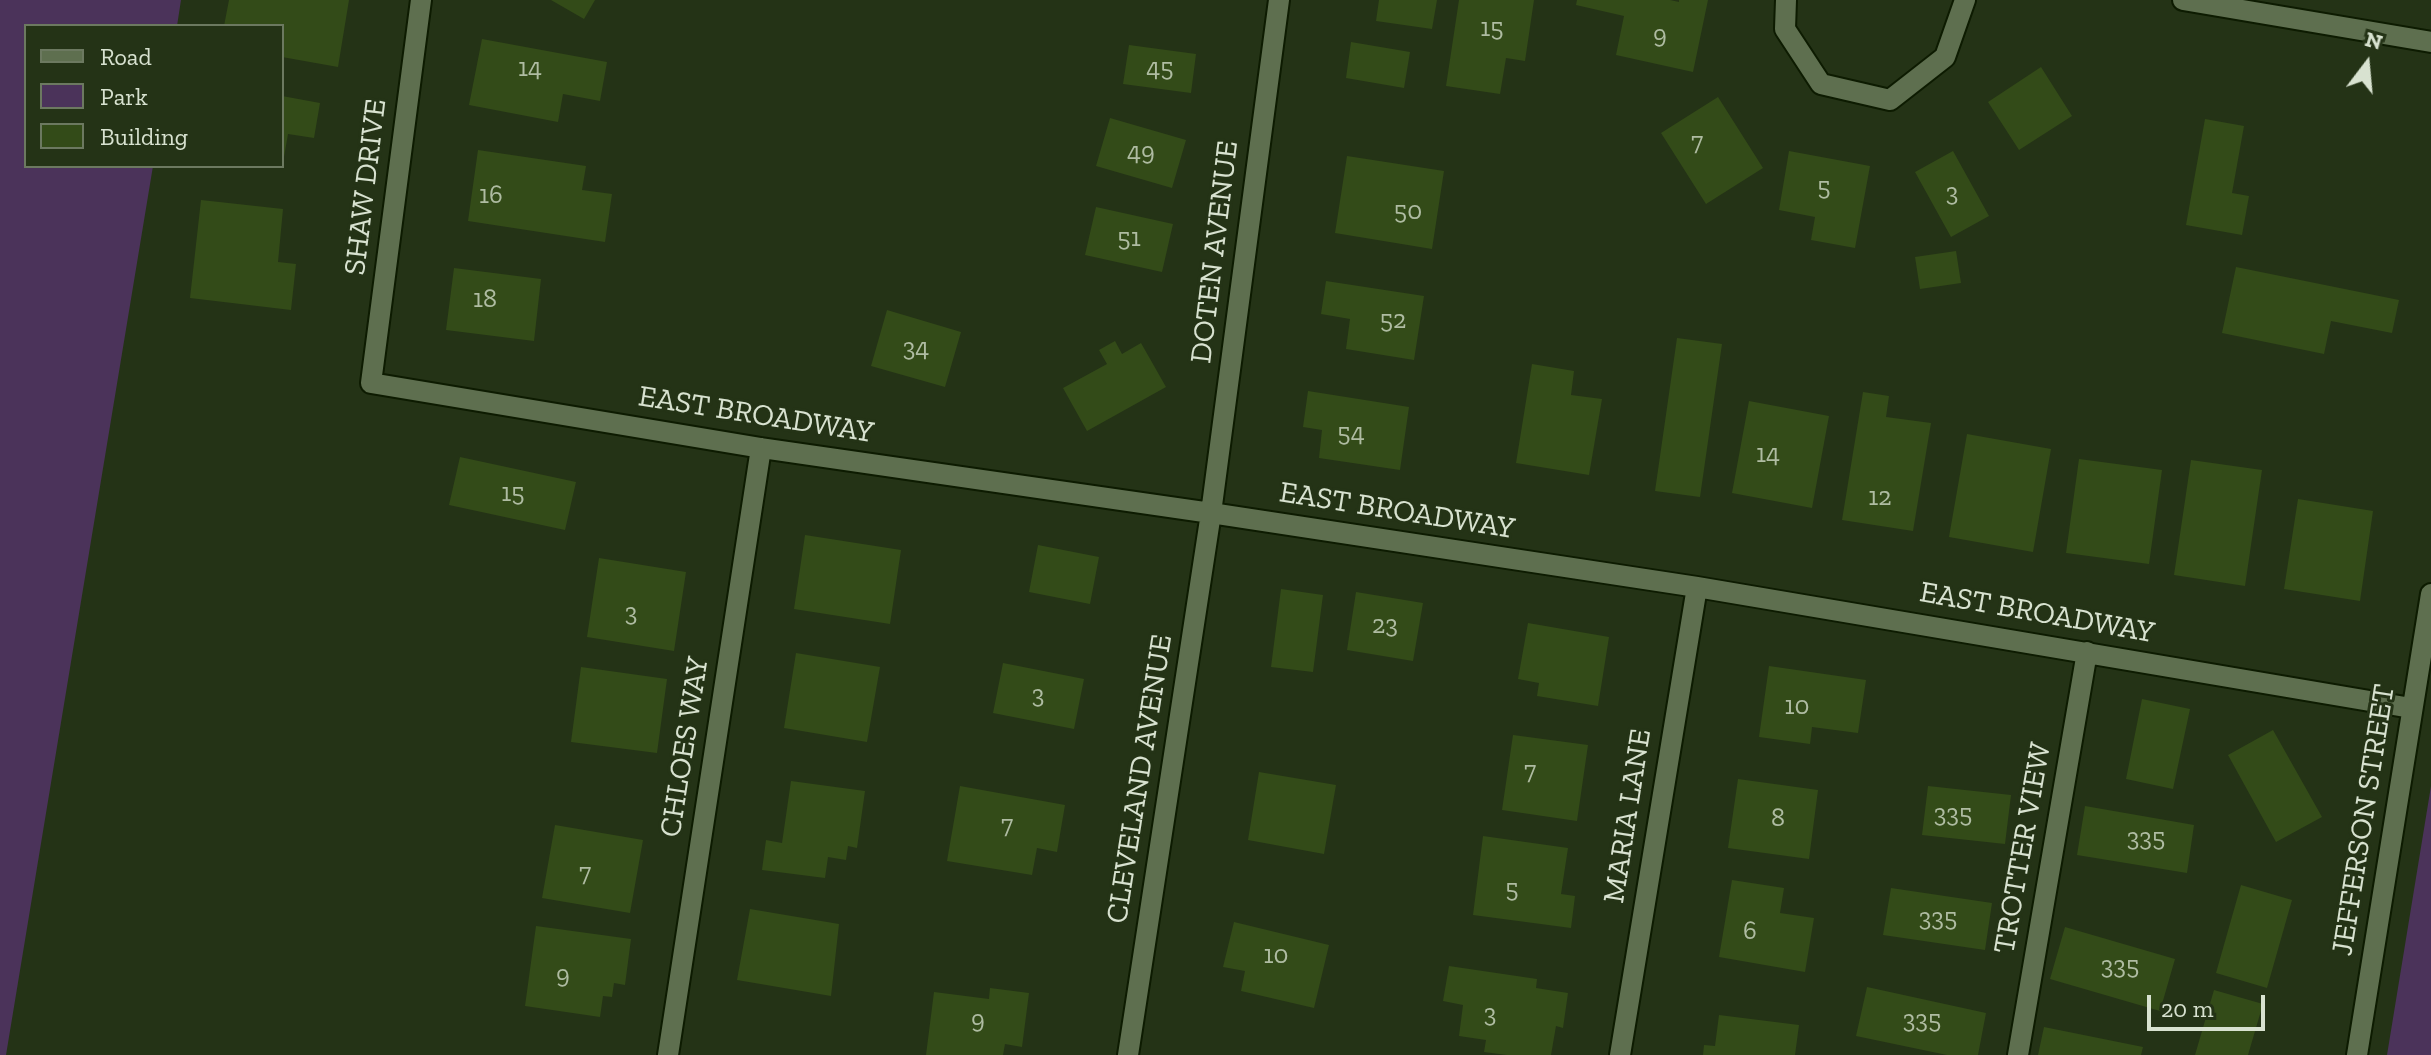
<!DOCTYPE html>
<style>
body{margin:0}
#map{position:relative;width:2431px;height:1055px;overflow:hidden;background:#243316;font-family:"Zilla Slab",serif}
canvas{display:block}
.legend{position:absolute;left:24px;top:24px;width:260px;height:144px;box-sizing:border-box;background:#243316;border:2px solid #6c7960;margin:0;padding:10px 14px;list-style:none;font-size:24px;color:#d8e2d0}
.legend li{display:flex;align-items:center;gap:16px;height:40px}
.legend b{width:40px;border:2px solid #6c7960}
.north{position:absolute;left:2327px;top:24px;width:80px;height:80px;-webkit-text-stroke:6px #243316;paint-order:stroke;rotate:16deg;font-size:22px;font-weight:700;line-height:32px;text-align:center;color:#d8e2d0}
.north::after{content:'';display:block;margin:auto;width:28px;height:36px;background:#d8e2d0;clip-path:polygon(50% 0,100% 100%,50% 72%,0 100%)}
.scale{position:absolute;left:2147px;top:995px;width:118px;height:36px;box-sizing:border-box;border:4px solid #d8e2d0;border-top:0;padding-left:10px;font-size:24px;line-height:28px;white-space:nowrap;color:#d8e2d0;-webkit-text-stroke:6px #243316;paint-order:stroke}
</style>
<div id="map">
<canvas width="2431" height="1055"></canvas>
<ul class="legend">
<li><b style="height:10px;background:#5e6f4f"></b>Road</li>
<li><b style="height:22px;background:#4b335a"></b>Park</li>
<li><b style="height:22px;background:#334b18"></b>Building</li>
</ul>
<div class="north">N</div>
<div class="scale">20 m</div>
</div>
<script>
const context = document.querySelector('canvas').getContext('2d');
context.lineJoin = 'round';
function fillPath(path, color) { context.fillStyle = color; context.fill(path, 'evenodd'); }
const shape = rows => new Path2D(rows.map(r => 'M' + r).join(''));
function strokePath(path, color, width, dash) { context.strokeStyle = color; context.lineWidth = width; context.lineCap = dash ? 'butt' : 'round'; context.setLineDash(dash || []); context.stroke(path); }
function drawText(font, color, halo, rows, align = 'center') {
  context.font = font + ' "Zilla Slab",serif'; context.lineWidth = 6; context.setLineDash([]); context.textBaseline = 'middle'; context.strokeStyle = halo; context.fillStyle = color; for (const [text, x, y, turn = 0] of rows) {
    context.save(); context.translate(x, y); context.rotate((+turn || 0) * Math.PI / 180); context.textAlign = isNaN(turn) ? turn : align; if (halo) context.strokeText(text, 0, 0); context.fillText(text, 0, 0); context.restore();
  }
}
const green = shape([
 [0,0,181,0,177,26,26,26,26,166,153,166,6,1055,0,1055],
 [2431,786,2431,1055,2387,1055]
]);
const building = shape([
 [229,0,349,0,338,67,282,57,282,26,224,26],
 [551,0,595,0,584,19],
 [1379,0,1437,0,1432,29,1376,21],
 [1459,0,1534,0,1525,61,1506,58,1500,94,1446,86],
 [1577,0,1670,0,1679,2,1679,0,1708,0,1693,72,1616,55,1624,16,1576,5],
 [482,39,607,62,600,101,563,94,558,122,469,105],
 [1351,42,1410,52,1404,88,1346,78],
 [1129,45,1196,54,1191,93,1123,84],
 [2041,67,2072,116,2019,150,1988,102],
 [282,96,320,103,314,138,288,134,284,157],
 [1718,97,1763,168,1706,204,1661,133],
 [1110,118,1186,140,1172,188,1096,166],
 [2205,119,2244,126,2232,193,2249,196,2242,235,2186,225],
 [478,150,586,166,582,190,612,194,605,242,468,221],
 [1789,151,1870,166,1855,248,1811,240,1815,217,1779,210],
 [1953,151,1989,216,1951,237,1915,172],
 [1347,156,1444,171,1432,249,1335,233],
 [201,200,283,209,278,262,296,264,291,310,190,298],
 [1096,207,1173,224,1162,272,1085,255],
 [1956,251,1961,283,1920,289,1915,257],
 [2236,267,2399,300,2392,333,2331,321,2324,354,2222,333],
 [454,268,541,279,534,341,446,330],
 [1326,281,1424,296,1414,360,1346,349,1350,319,1321,314],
 [887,310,961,332,945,387,871,366],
 [1677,338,1722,344,1700,497,1655,491],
 [1115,341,1122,354,1141,343,1166,387,1087,431,1063,388,1107,364,1099,350],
 [1532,364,1574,371,1571,395,1602,399,1589,475,1516,463],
 [1308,391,1409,407,1400,470,1319,458,1322,430,1303,427],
 [1863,392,1889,396,1886,417,1931,423,1913,531,1842,520],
 [1749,401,1829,416,1812,508,1732,493],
 [1967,434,2051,449,2033,552,1949,537],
 [460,457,576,482,565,530,449,505],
 [2079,459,2162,470,2149,564,2066,553],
 [2191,460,2262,470,2245,586,2174,575],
 [2298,499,2373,511,2360,601,2284,589],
 [805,535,901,550,890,624,794,609],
 [1038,545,1099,557,1090,604,1029,592],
 [599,558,686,572,674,651,587,637],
 [1281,589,1323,595,1313,672,1271,667],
 [1356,592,1423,603,1413,661,1347,650],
 [1528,623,1609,637,1598,706,1537,696,1539,683,1518,679],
 [796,653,880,667,867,742,784,728],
 [1003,663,1084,679,1074,729,993,713],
 [1769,666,1866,680,1858,733,1812,727,1810,744,1759,737],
 [581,667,667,679,657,753,571,742],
 [2142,699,2190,709,2173,789,2126,779],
 [2273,730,2322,817,2276,842,2228,755],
 [1513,735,1588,745,1577,821,1502,810],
 [1259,772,1336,785,1324,854,1248,840],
 [1738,779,1818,790,1809,859,1728,848],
 [791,781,865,791,857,848,848,846,846,860,828,857,825,878,762,870,766,840,782,843],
 [960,786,1065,805,1057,852,1037,848,1032,875,947,861],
 [1928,786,2011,795,2005,844,1922,835],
 [2085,806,2194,825,2187,873,2077,855],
 [555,825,643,840,630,913,542,898],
 [1483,836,1568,848,1561,894,1575,896,1571,928,1473,915],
 [1732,880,1784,888,1780,913,1814,918,1805,972,1719,957],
 [2241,885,2292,900,2267,988,2216,973],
 [1891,888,1992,903,1985,950,1883,935],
 [750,909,839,924,831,996,737,980],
 [1234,922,1329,945,1314,1008,1241,991,1245,971,1223,967],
 [536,926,631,939,625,985,614,983,612,997,603,996,600,1017,525,1006],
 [2065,927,2175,959,2160,1011,2050,979],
 [1449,966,1537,979,1536,988,1568,993,1563,1028,1556,1026,1551,1055,1507,1055,1484,1052,1486,1040,1459,1036,1463,1005,1443,1001],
 [1867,987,1986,1013,1978,1055,1947,1055,1856,1036],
 [990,988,1029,993,1022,1047,1005,1044,1003,1055,926,1055,934,992,989,999],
 [2214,990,2263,1004,2248,1055,2195,1055],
 [1719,1015,1799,1025,1795,1055,1703,1055,1704,1045,1715,1046],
 [2044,1027,2143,1047,2141,1055,2038,1055]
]);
const minor = shape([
 [421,0,371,383,761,448,1211,513,1697,587,2411,708],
 [1786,0,1785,29,1821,84,1890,100,1945,57,1965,0],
 [2183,0,2431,42],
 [668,1055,761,448],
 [1128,1055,1211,513,1279,0],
 [1620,1055,1697,587],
 [2018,1055,2087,652],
 [2357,1055,2431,594]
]);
const numberNames = [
 ["15",1492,29],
 ["9",1660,36],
 ["14",530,69],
 ["45",1160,69],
 ["7",1697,143],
 ["49",1141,153],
 ["5",1824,188],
 ["3",1952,194],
 ["16",491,196],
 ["50",1408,212],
 ["51",1129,239],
 ["18",485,300],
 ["52",1393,321],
 ["34",916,349],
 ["54",1351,434],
 ["14",1768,455],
 ["15",513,494],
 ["12",1880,498],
 ["3",631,614],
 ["23",1385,626],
 ["3",1038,696],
 ["10",1797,707],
 ["7",1530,772],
 ["335",1953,815],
 ["8",1778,819],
 ["7",1007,826],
 ["335",2146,839],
 ["7",585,874],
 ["5",1512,890],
 ["335",1938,919],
 ["6",1750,932],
 ["10",1276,956],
 ["335",2120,967],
 ["9",563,976],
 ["3",1490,1015],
 ["9",978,1021],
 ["335",1922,1021]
];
const streetNames = [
 ["SHAW DRIVE",366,187,-83],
 ["DOTEN AVENUE",1215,252,-83],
 ["EAST BROADWAY",756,415,9],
 ["EAST BROADWAY",1397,511,9],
 ["EAST BROADWAY",2037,613,10],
 ["CHLOES WAY",685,747,-81],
 ["CLEVELAND AVENUE",1140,779,-81],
 ["MARIA LANE",1628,816,-81],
 ["JEFFERSON STREET",2364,820,-81],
 ["TROTTER VIEW",2023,848,-80]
];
fillPath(green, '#4b335a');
fillPath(building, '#334b18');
strokePath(minor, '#0d1b01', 24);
strokePath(minor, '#5e6f4f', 20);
drawText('26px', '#afbca2', null, numberNames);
drawText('30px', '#d8e2d0', '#243316', streetNames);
</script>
